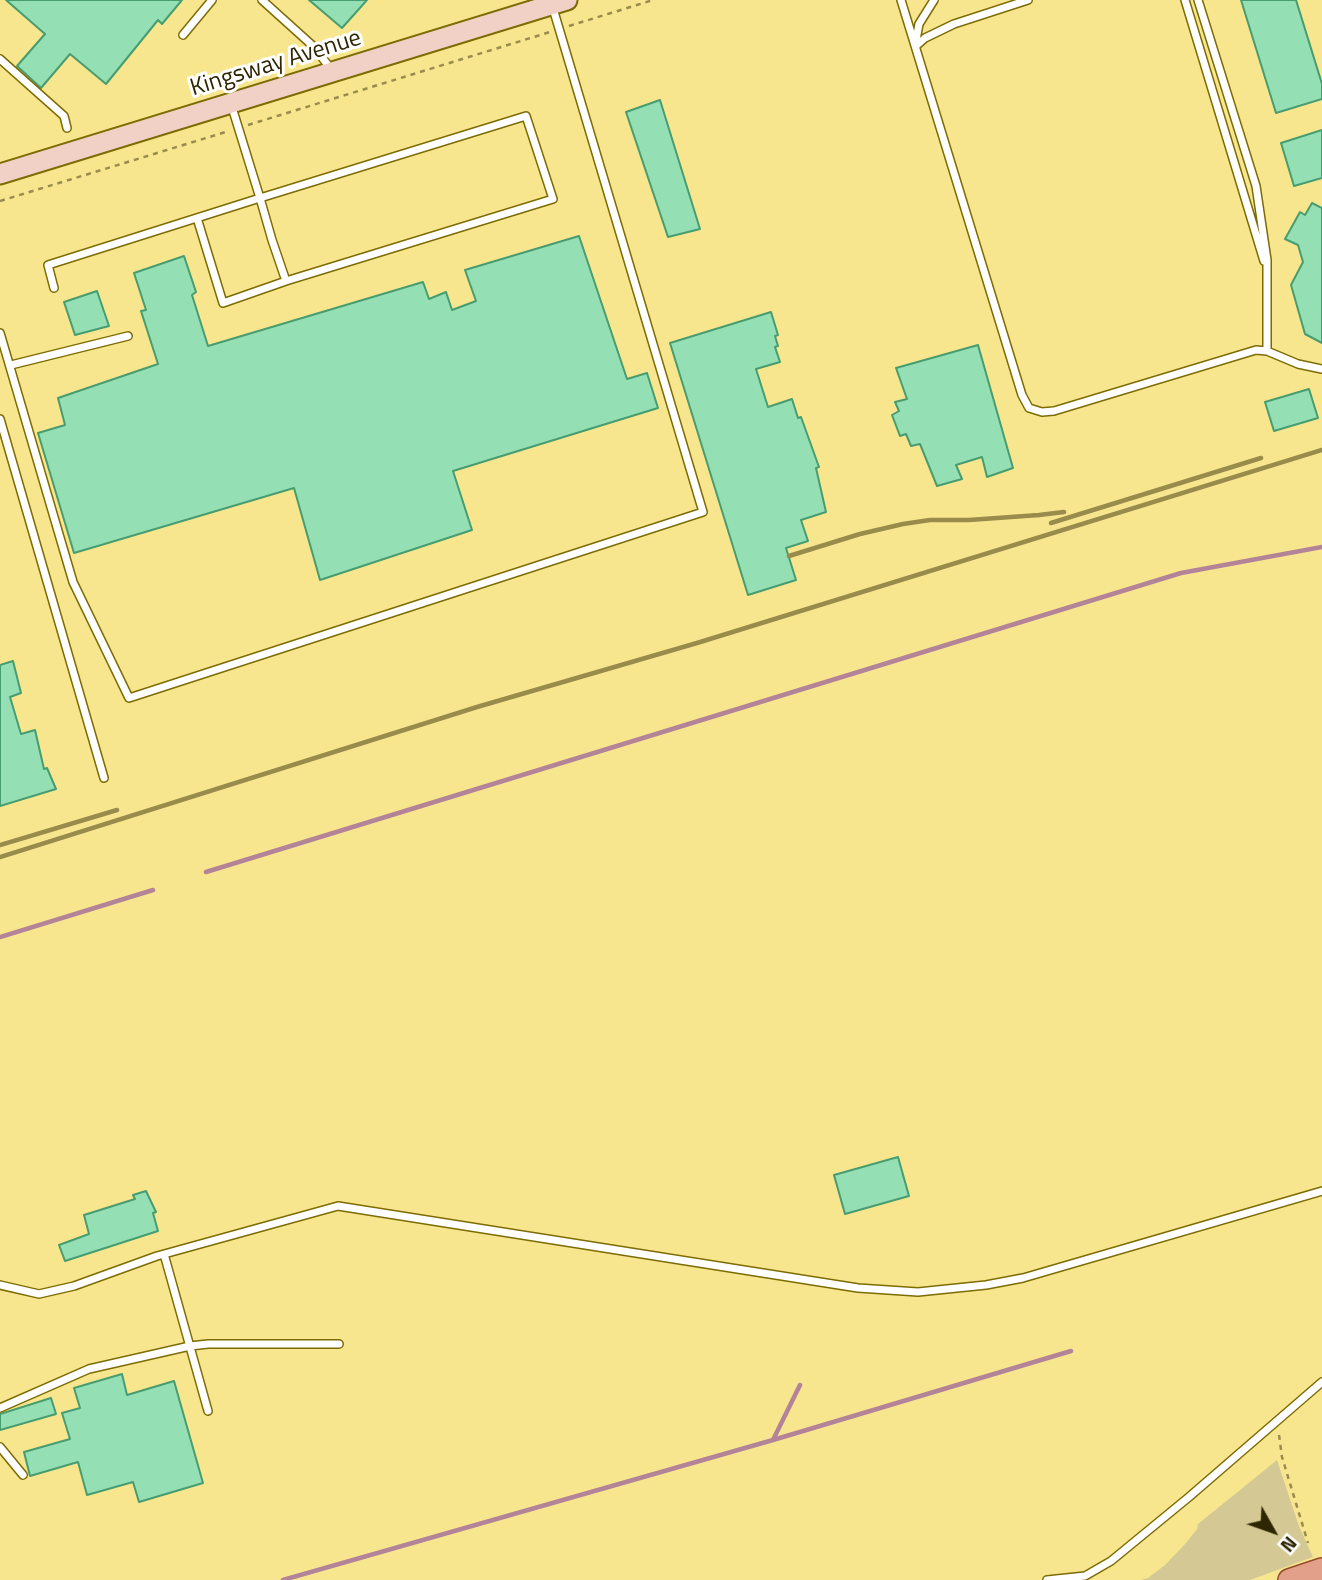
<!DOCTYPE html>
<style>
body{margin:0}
#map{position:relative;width:1322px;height:1580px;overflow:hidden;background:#f8e68f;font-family:"Titillium Web",sans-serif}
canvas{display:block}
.north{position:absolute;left:1238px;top:1496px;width:70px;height:70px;-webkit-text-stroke:5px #fff;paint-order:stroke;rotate:130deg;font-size:19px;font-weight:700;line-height:28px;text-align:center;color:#2d2601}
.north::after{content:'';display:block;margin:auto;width:24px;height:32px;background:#2d2601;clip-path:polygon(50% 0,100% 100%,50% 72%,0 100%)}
</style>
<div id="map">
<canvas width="1322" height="1580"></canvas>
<div class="north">N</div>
</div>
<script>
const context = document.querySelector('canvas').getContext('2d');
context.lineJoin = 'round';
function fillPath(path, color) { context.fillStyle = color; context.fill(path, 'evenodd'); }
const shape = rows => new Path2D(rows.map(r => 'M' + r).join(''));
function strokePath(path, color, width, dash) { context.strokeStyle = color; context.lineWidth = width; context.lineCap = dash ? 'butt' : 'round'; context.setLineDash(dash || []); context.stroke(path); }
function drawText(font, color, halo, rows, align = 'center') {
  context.font = font + ' "Titillium Web",sans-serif'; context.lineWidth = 6; context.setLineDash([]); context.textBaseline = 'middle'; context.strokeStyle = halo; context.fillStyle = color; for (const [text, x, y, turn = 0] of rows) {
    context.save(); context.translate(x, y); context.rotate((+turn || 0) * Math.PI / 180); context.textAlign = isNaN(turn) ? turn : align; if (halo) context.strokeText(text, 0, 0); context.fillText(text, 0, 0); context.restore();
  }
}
const green = shape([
 [1277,1460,1299,1526,1313,1557,1250,1580,1141,1580,1148,1578,1165,1565,1186,1543,1197,1529,1198,1524]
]);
const stream = shape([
 [206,872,1181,573,1322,547],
 [0,937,153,890],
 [773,1440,800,1385],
 [283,1580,773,1440,1071,1351]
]);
const building = shape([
 [6,0,182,0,162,24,158,20,106,84,70,54,41,88,17,66,45,34,6,0],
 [309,0,367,0,342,28,309,0],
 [1241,0,1296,0,1322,84,1322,99,1276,113,1241,0],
 [660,100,700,229,668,237,626,112,660,100],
 [1322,130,1322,178,1294,186,1281,143,1322,130],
 [1312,203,1322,208,1322,343,1305,334,1291,285,1303,262,1298,245,1285,239,1300,212,1305,215,1312,203],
 [579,236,627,379,647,373,658,408,453,471,472,530,320,580,294,488,74,553,38,433,65,425,58,398,158,364,141,311,146,310,134,273,184,256,196,292,192,295,208,346,423,282,429,299,446,292,452,310,476,301,465,270,579,236],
 [97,291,109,326,75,335,64,302,97,291],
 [771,312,778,335,775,336,778,346,775,347,780,362,756,369,768,407,792,399,798,418,801,417,819,467,816,468,826,512,801,520,808,541,786,548,796,580,748,595,670,343,771,312],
 [978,345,1013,468,987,477,982,457,956,465,962,479,937,486,920,444,911,446,906,434,900,436,892,415,899,411,895,402,907,399,896,368,978,345],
 [1309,389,1318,418,1274,431,1265,402,1309,389],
 [13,661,21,693,10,697,21,734,35,730,44,769,47,768,56,789,0,806,0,665,13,661],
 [898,1157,909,1196,845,1214,834,1175,898,1157],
 [146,1191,156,1212,153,1213,158,1231,65,1261,59,1245,89,1234,84,1215,135,1199,133,1195,146,1191],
 [122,1374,127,1395,174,1381,203,1483,139,1502,133,1482,87,1495,78,1462,30,1476,24,1452,70,1439,62,1413,80,1408,74,1388,122,1374],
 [51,1398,56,1414,0,1430,0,1414,51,1398]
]);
const path = shape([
 [569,26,653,0],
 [248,125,550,32],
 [0,201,229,131],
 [1279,1435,1282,1457,1308,1543]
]);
const lane = shape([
 [262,0,313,46,331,69],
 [901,0,1022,395,1029,408,1042,412,1054,411,1256,350,1267,351,1298,364,1322,369],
 [1185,0,1264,261],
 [1198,0,1256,186,1267,260,1267,351],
 [183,35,212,0],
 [916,40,919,24,934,0],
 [916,46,925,38,954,24,1028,0],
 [0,59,64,116,67,128],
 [197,218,223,303,286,281],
 [54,288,48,265,260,198,526,116,553,199,286,281,272,240,260,198,231,104],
 [0,333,73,582,129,698,703,512,552,5],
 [11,365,128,336],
 [0,419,104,778],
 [164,1254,208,1411],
 [0,1285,39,1294,74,1286,157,1256,338,1206,858,1288,918,1292,986,1285,1023,1278,1322,1191],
 [0,1408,89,1369,190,1346,208,1344,339,1344],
 [0,1447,23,1475],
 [1047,1580,1085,1576,1111,1561,1189,1497,1322,1382]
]);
const secondary = shape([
 [0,174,567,0]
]);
const primary = shape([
 [1289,1580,1322,1569]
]);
const rail = shape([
 [1051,523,1261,458],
 [789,556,860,534,903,524,930,520,969,520,1039,515,1064,512],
 [0,845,117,810],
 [0,857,477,707,697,643,1322,450]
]);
const streetNames = [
 ["Kingsway Avenue",276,64,-17]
];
fillPath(green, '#d4c994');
strokePath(stream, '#b38398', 4.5);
fillPath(building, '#95dfb4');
strokePath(building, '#479d70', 2);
strokePath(lane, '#7d6c03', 10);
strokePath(secondary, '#7d6c03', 23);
strokePath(primary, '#964c29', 24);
strokePath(path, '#998c4c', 2.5, [5, 5]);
strokePath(lane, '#fff', 7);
strokePath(secondary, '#f1d0c5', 19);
strokePath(primary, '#e2a08b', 21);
strokePath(rail, '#988b4c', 4.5);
drawText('24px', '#2d2601', '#fff', streetNames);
</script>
